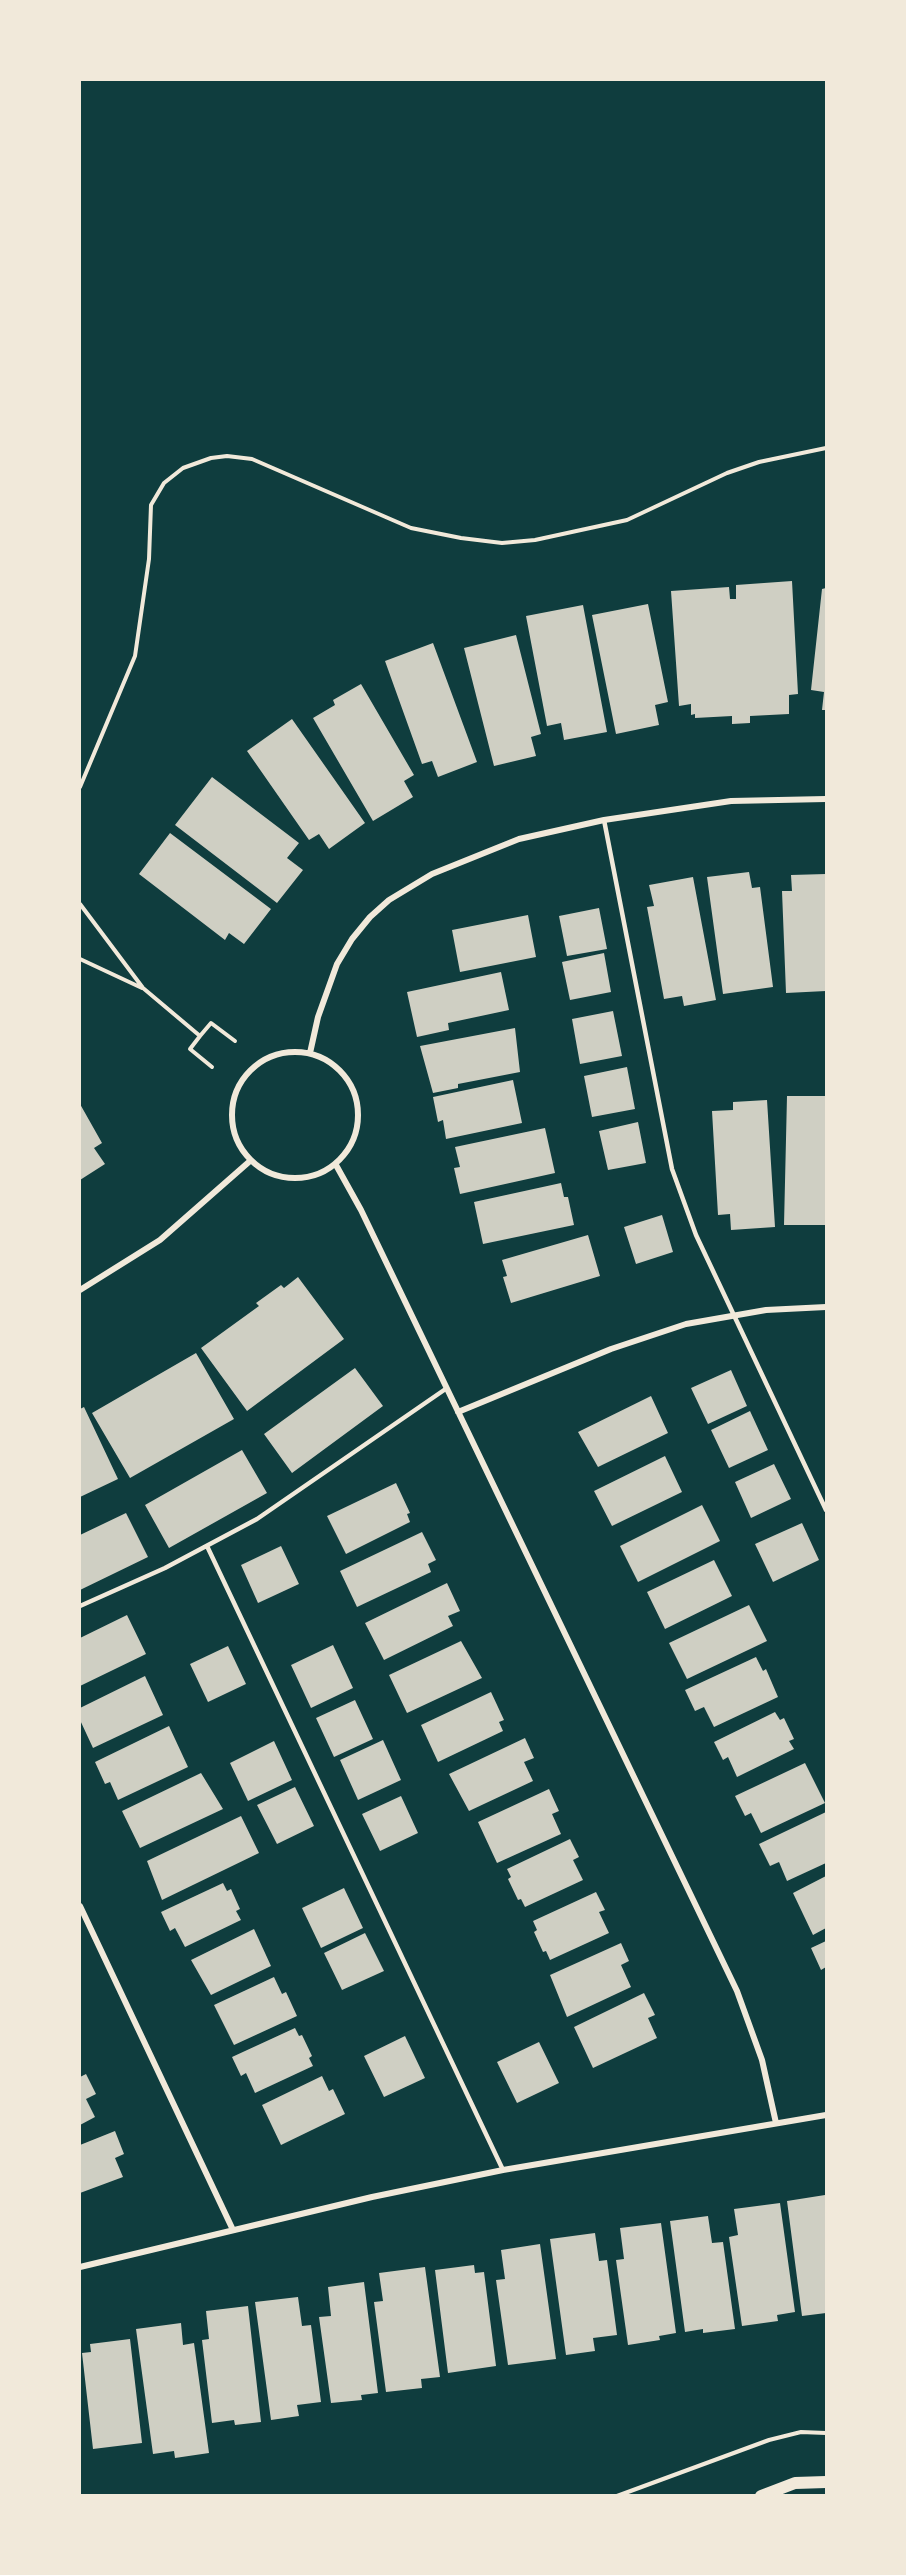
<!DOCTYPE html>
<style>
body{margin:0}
#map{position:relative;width:906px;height:2575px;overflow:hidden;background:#0f3d3e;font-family:"Asap Condensed",sans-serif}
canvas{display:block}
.frame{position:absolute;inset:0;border:81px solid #f1e9da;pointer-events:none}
</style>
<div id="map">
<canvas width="906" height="2575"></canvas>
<div class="frame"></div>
</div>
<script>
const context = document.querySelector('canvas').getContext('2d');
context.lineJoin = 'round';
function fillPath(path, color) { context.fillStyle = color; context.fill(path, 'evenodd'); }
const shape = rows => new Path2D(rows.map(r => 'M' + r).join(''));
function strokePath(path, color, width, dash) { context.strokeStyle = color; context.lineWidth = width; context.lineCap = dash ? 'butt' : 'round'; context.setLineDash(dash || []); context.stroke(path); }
const building = shape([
 [792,581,798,694,789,695,789,714,750,716,750,723,732,724,732,716,695,718,695,714,691,715,691,704,679,706,671,591,729,587,730,599,736,599,736,585],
 [826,588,826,710,822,710,824,692,811,690,822,589],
 [648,604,668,702,655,705,659,725,616,734,592,615],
 [583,605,607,732,564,740,561,723,547,726,526,616],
 [516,635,541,734,531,737,536,756,494,766,464,648],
 [433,643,477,762,438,777,432,761,422,764,385,661],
 [361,684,414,775,404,781,413,797,373,821,313,718,335,705,333,700],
 [292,719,365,823,329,849,319,834,309,840,247,751],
 [212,777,299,843,287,858,303,870,277,903,175,825],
 [170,833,271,909,244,944,229,933,225,940,139,874],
 [749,872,752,888,760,887,773,987,723,994,707,877],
 [826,874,826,991,786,993,782,891,792,891,791,875],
 [693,877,716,1000,684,1006,682,996,664,999,647,907,654,906,649,885],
 [599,908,607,949,567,956,559,916],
 [528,915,536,957,460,972,452,930],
 [604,953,611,992,570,1000,562,962],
 [501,972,509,1010,448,1023,449,1030,417,1037,407,992],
 [613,1011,622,1056,580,1064,572,1019],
 [515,1028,520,1072,458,1084,458,1088,433,1093,420,1046],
 [627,1067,635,1109,592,1117,584,1076],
 [513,1080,522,1123,446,1139,443,1120,438,1122,433,1097],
 [787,1096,826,1096,826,1225,784,1225],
 [767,1100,775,1227,731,1230,730,1214,718,1215,712,1111,733,1110,733,1102],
 [80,1104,102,1143,94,1148,105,1164,80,1180],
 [638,1122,646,1163,608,1170,599,1131],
 [545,1128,555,1173,460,1194,454,1168,460,1167,455,1147],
 [561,1183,564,1197,568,1197,574,1225,483,1244,474,1202],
 [662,1215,673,1252,636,1264,624,1227],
 [588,1235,600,1276,511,1303,503,1277,507,1276,502,1260],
 [298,1277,344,1339,247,1411,201,1348,259,1306,256,1303,281,1285,284,1288],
 [196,1353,234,1419,130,1478,92,1413],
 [355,1368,383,1406,292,1473,264,1434],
 [731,1370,747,1406,708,1424,691,1388],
 [651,1396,668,1433,598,1467,578,1432],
 [84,1407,118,1479,80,1497,80,1409],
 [750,1411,768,1450,729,1468,711,1430],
 [242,1450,267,1493,169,1548,145,1505],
 [665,1456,682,1492,612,1526,594,1491],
 [774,1464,791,1499,751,1518,735,1482],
 [396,1483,410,1513,407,1514,410,1522,346,1554,327,1516],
 [702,1505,720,1541,638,1582,620,1546],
 [126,1513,148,1557,80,1590,80,1535],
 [802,1523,819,1560,773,1582,755,1544],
 [422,1532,436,1560,428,1564,431,1572,357,1607,340,1571],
 [281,1546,299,1584,258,1603,241,1565],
 [714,1560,732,1596,665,1629,647,1592],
 [447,1583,460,1611,448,1616,453,1626,384,1660,365,1623],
 [749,1605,767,1641,687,1679,669,1643],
 [127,1615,146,1654,80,1686,80,1638],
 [461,1641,482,1678,407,1713,389,1675],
 [333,1645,353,1688,311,1708,291,1665],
 [228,1646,246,1684,208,1702,190,1664],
 [756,1657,763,1671,766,1669,778,1697,714,1727,704,1707,695,1711,685,1690],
 [145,1676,163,1715,93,1748,80,1720,80,1708],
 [491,1692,504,1720,499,1722,503,1731,438,1762,421,1725],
 [355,1700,373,1739,334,1757,316,1718],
 [775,1712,780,1720,784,1718,794,1739,789,1741,794,1749,737,1777,728,1757,723,1760,714,1742],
 [169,1726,188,1767,118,1800,110,1782,105,1784,95,1762],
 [525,1738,534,1758,524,1762,533,1781,469,1811,449,1774],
 [383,1740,401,1780,358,1800,340,1760],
 [274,1741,292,1780,248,1801,230,1763],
 [805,1763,825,1803,761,1833,751,1813,745,1816,735,1796],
 [201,1773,223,1809,140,1848,122,1811],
 [295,1787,314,1826,277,1844,257,1805],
 [549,1789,559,1811,552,1814,561,1834,497,1863,478,1822],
 [401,1796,418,1833,380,1851,362,1814],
 [826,1812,826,1863,787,1881,779,1862,770,1866,759,1844],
 [241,1816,259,1853,162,1900,147,1861],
 [570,1839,579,1857,573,1860,583,1880,525,1907,521,1899,518,1900,508,1879,511,1877,507,1869],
 [826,1876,826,1928,813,1935,793,1893],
 [223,1883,227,1891,231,1889,240,1909,236,1911,241,1920,185,1947,175,1928,170,1931,161,1912],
 [344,1888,363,1928,321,1948,302,1908],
 [596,1892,605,1910,599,1912,609,1933,550,1960,546,1951,543,1952,534,1932,537,1930,533,1921],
 [254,1929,271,1966,211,1995,191,1960],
 [365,1933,384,1971,342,1990,324,1953],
 [826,1941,826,1967,821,1970,811,1948],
 [621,1943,629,1961,621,1965,631,1987,567,2017,550,1975],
 [274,1977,282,1994,286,1992,297,2016,234,2045,214,2005],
 [644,1993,655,2015,648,2018,657,2038,593,2068,574,2027],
 [295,2028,299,2036,302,2035,312,2056,309,2058,313,2066,255,2093,246,2073,241,2076,232,2057],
 [405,2036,425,2078,384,2097,364,2056],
 [539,2042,559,2083,517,2103,497,2062],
 [86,2074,96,2094,86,2099,95,2117,80,2125,80,2077],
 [322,2076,329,2091,333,2089,345,2114,281,2145,262,2105],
 [115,2131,124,2154,115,2158,123,2177,80,2193,80,2145],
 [825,2195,826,2313,802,2316,787,2201],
 [780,2203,795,2312,777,2315,778,2321,742,2326,729,2237,738,2235,734,2209],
 [708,2216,712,2243,723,2242,735,2329,703,2333,703,2329,685,2332,670,2221],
 [661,2223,676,2333,659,2336,660,2340,628,2345,616,2260,624,2259,620,2228],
 [595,2233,599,2261,607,2260,617,2335,593,2338,595,2351,566,2355,550,2239],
 [540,2244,556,2359,508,2365,496,2280,505,2279,501,2250],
 [474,2265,475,2273,484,2272,496,2366,448,2373,435,2270],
 [425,2267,440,2377,421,2379,422,2388,386,2392,374,2302,383,2301,379,2273],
 [364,2282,378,2393,361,2395,362,2400,331,2403,319,2317,331,2316,328,2287],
 [298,2297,302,2326,311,2325,321,2402,297,2405,299,2416,271,2420,255,2302],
 [248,2306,261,2422,235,2425,234,2420,212,2423,202,2340,209,2339,206,2311],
 [181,2323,183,2345,194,2343,209,2453,175,2458,174,2451,153,2454,136,2329],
 [130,2339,142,2443,93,2449,82,2353,91,2352,90,2344]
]);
const path = shape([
 [80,787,135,656,149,559,151,505,164,483,183,468,211,458,227,456,252,459,411,528,461,538,502,543,535,540,627,520,727,473,759,462,826,448],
 [80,904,143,988,200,1036,211,1023,235,1041],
 [80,959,142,988],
 [200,1036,190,1049,212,1067],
 [617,2496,769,2440,801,2432,826,2433]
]);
const service = shape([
 [604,820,672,1169,696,1235,826,1510],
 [207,1546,503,2170],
 [80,1606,165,1568,257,1519,447,1388]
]);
const minor = shape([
 '232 1115a63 63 0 1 1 126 0a63 63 0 1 1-126 0Z',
 [310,1053,318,1017,337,964,352,939,370,917,389,900,432,874,519,839,604,820,731,801,826,799],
 [336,1165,361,1210,737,1991,762,2060,776,2123],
 [80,1290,160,1240,250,1161],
 [458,1412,611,1349,686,1324,766,1310,826,1307],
 [80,1906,233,2230],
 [80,2267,372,2197,503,2170,826,2115]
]);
const secondary = shape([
 [761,2496,795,2483,826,2482]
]);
fillPath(building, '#cfcfc3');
strokePath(path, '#f1e9da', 4);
strokePath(service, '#f1e9da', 4.5);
strokePath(minor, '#f1e9da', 6);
strokePath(secondary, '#f1e9da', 12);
</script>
